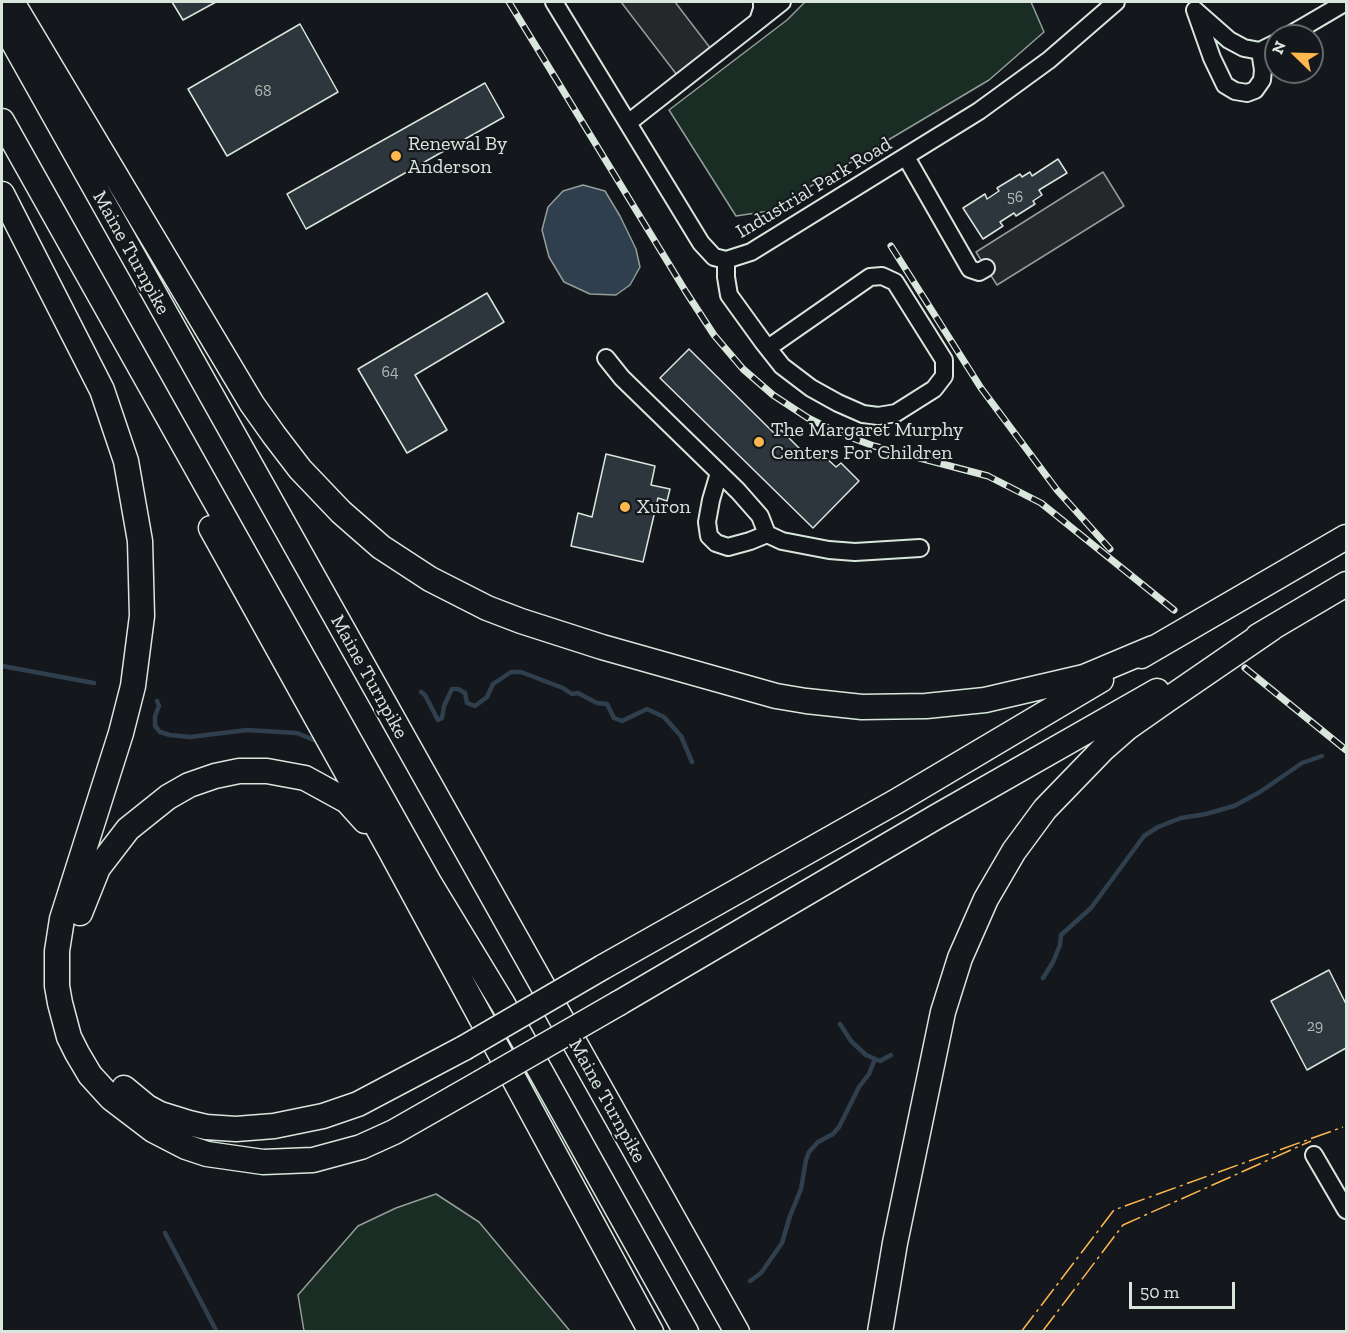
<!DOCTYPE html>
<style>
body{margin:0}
#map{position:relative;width:1348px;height:1333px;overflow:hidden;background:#14181c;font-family:"Zilla Slab",serif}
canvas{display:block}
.frame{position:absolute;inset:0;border:3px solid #d8e6dc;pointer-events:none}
.north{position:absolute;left:1264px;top:24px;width:60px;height:60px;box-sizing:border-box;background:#14181c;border:2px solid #626a69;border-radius:50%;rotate:293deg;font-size:16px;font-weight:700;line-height:24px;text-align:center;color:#d8e6dc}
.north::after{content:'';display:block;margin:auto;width:21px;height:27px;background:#ffb74d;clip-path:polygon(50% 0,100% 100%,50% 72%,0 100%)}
.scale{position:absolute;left:1129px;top:1282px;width:106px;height:27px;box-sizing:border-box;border:3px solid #d8e6dc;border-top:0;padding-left:8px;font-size:18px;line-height:21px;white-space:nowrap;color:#d8e6dc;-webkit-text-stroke:4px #14181c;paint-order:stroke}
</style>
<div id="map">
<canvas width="1348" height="1333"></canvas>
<div class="frame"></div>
<div class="north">N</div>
<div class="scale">50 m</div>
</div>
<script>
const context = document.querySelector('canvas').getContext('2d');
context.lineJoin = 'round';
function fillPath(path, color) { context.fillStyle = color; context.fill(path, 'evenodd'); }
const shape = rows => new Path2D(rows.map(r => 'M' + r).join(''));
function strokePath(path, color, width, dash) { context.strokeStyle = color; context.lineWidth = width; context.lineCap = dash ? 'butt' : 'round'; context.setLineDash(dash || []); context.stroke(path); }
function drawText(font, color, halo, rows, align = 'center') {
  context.font = font + ' "Zilla Slab",serif'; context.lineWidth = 4.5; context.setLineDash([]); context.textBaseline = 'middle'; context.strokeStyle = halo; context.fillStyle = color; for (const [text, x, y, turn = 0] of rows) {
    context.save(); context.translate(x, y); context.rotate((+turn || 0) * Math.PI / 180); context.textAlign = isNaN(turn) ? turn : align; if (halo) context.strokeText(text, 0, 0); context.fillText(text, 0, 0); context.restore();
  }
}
const green = shape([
 [805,2,1031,2,1044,32,989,80,769,211,736,216,669,110,787,20,805,2],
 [436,1194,479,1222,570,1331,304,1331,298,1295,358,1226,396,1208,436,1194]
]);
const parking = shape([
 [621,2,675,2,711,49,677,75,621,2],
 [1103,172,1124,206,997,285,976,252,1103,172]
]);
const water = shape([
 [583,185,605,191,620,216,636,249,640,267,630,285,616,295,590,294,564,282,549,257,542,230,548,207,563,191,583,185]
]);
const stream = shape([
 [2,666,94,683],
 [421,692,425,695,438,720,442,718,444,706,452,689,458,689,465,693,467,703,475,706,487,697,493,684,511,672,521,672,563,688,572,694,578,693,597,703,607,704,614,718,622,721,647,709,664,717,681,736,692,762],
 [157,701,159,706,155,716,155,726,160,732,170,735,190,737,247,730,297,733,314,740],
 [1043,978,1053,962,1060,945,1061,935,1091,908,1144,836,1158,827,1181,818,1206,814,1234,806,1260,792,1302,763,1322,756],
 [840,1024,851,1041,866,1055,880,1061,891,1055],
 [165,1233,217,1332],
 [750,1281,761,1273,782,1243,790,1216,801,1189,806,1160,809,1152,818,1142,833,1134,839,1127,859,1087,869,1074,875,1059]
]);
const building = shape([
 [172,2,216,2,183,20,172,2],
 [300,24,338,92,227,156,188,89,300,24],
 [485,83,504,117,306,229,287,194,485,83],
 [1058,159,1067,173,1039,190,1042,195,1033,201,1035,204,1016,216,1014,213,1000,222,1003,226,983,239,963,208,985,194,987,199,999,191,997,188,1020,174,1022,177,1030,172,1032,176,1058,159],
 [487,293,504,322,415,375,447,430,407,453,358,369,487,293],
 [689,349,776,435,781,430,804,453,809,449,820,460,824,456,836,467,841,463,859,481,813,528,660,378,689,349],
 [606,454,655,466,651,485,670,489,667,501,658,498,643,562,571,546,578,513,592,517,606,454],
 [1329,970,1346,1004,1346,1048,1307,1070,1271,1001,1329,970]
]);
const minor = shape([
 [554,2,701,243,714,257,726,260,751,252,979,111,1049,60,1116,2],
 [1195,10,1212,58,1225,85,1235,91,1247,93,1255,90,1262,80,1263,70,1260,51],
 [1196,11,1229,40,1244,48,1260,51,1276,43],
 [758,21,782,2],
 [1288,36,1346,2],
 [628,123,758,21,762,9,762,2],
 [906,157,970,269,979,272,986,268],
 [726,260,726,277,729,295,763,342,782,366,811,388,838,403,863,414,878,416,896,413,934,389,944,376,944,360,895,282,882,276,870,277,768,348],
 [606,358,622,378,738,491,760,516,767,534,782,541,829,550,855,552,920,548],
 [719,473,711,500,707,522,709,536,716,543,728,547,750,541,767,534],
 [1314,1155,1346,1210]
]);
const highway = shape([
 [12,2,252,404,274,435,300,469,341,512,381,547,430,579,487,608,521,621,602,647,776,696,806,701,862,707,926,706,985,700,1084,677,1153,648],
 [2,22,737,1332],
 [2,121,430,884,503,1004,686,1332],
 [2,194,102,390,126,461,140,541,142,616,133,686,121,733,62,919,57,951,57,986,60,1003,69,1037,77,1053,90,1075,111,1098,153,1130,186,1147,207,1154,263,1162,313,1160,361,1147,394,1132,480,1083],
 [211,528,390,850,651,1332],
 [1258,636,1346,584],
 [1141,656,1346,537],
 [80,913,98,868,128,829,168,797,189,785,215,776,239,771,267,771,305,778,347,801,365,821],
 [603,967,897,801,1101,680],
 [619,1003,936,817,1157,691],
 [124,1088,147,1107,160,1114,189,1123,206,1127,236,1129,274,1126,323,1116,358,1104,464,1048],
 [880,1332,895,1243,943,1012,960,958,986,899,1014,851,1045,809,1103,749,1127,728,1167,700,1272,628]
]);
const rail = shape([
 [509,2,686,292,714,335,743,369,773,395,808,418,836,432,874,446,988,476,1041,503,1174,610],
 [891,246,981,388,1057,490,1110,549],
 [1245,668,1346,750]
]);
const highwayBridge = shape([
 [464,1048,603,967],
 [480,1083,619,1003]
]);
const power = shape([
 [1021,1332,1114,1210,1343,1127],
 [1042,1332,1123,1225,1311,1141]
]);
const markers = [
 [396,156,6,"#ffb74d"],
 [759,442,6,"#ffb74d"],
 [625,507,6,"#ffb74d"]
];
const numberNames = [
 ["68",263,91],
 ["56",1015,197],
 ["64",390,372],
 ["29",1315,1026]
];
const poiNames = [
 ["Renewal By",408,144],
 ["Anderson",408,167],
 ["The Margaret Murphy",771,430],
 ["Centers For Children",771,453],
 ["Xuron",637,507]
];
const streetNames = [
 ["Industrial Park Road",814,188,-31],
 ["Maine Turnpike",131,253,61],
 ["Maine Turnpike",369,677,61],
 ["Maine Turnpike",607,1101,61]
];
fillPath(green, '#1a2d24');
strokePath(green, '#939e99', 1.5);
fillPath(parking, '#24282b');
strokePath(parking, '#939e99', 1.5);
fillPath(water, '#2f3f4d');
strokePath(water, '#939e99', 1.5);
strokePath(stream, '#2f3f4d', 4.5);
fillPath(building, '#2c363c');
strokePath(building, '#d8e6dc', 1.5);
strokePath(minor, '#d8e6dc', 20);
strokePath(highway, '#d8e6dc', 27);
strokePath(minor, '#14181c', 16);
strokePath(highway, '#14181c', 24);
strokePath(rail, '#d8e6dc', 7);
strokePath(rail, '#14181c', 4.5, [14]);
strokePath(highwayBridge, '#d8e6dc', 27, []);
strokePath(highwayBridge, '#14181c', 24);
strokePath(power, '#ffb74d', 1.5, [21, 4.5, 3, 4.5]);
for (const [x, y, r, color] of markers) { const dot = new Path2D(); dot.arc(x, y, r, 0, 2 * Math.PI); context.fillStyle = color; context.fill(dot); strokePath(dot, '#14181c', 2); }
drawText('16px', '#adbab4', null, numberNames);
drawText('20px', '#d8e6dc', '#14181c', poiNames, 'left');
drawText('20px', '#d8e6dc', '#14181c', streetNames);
</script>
